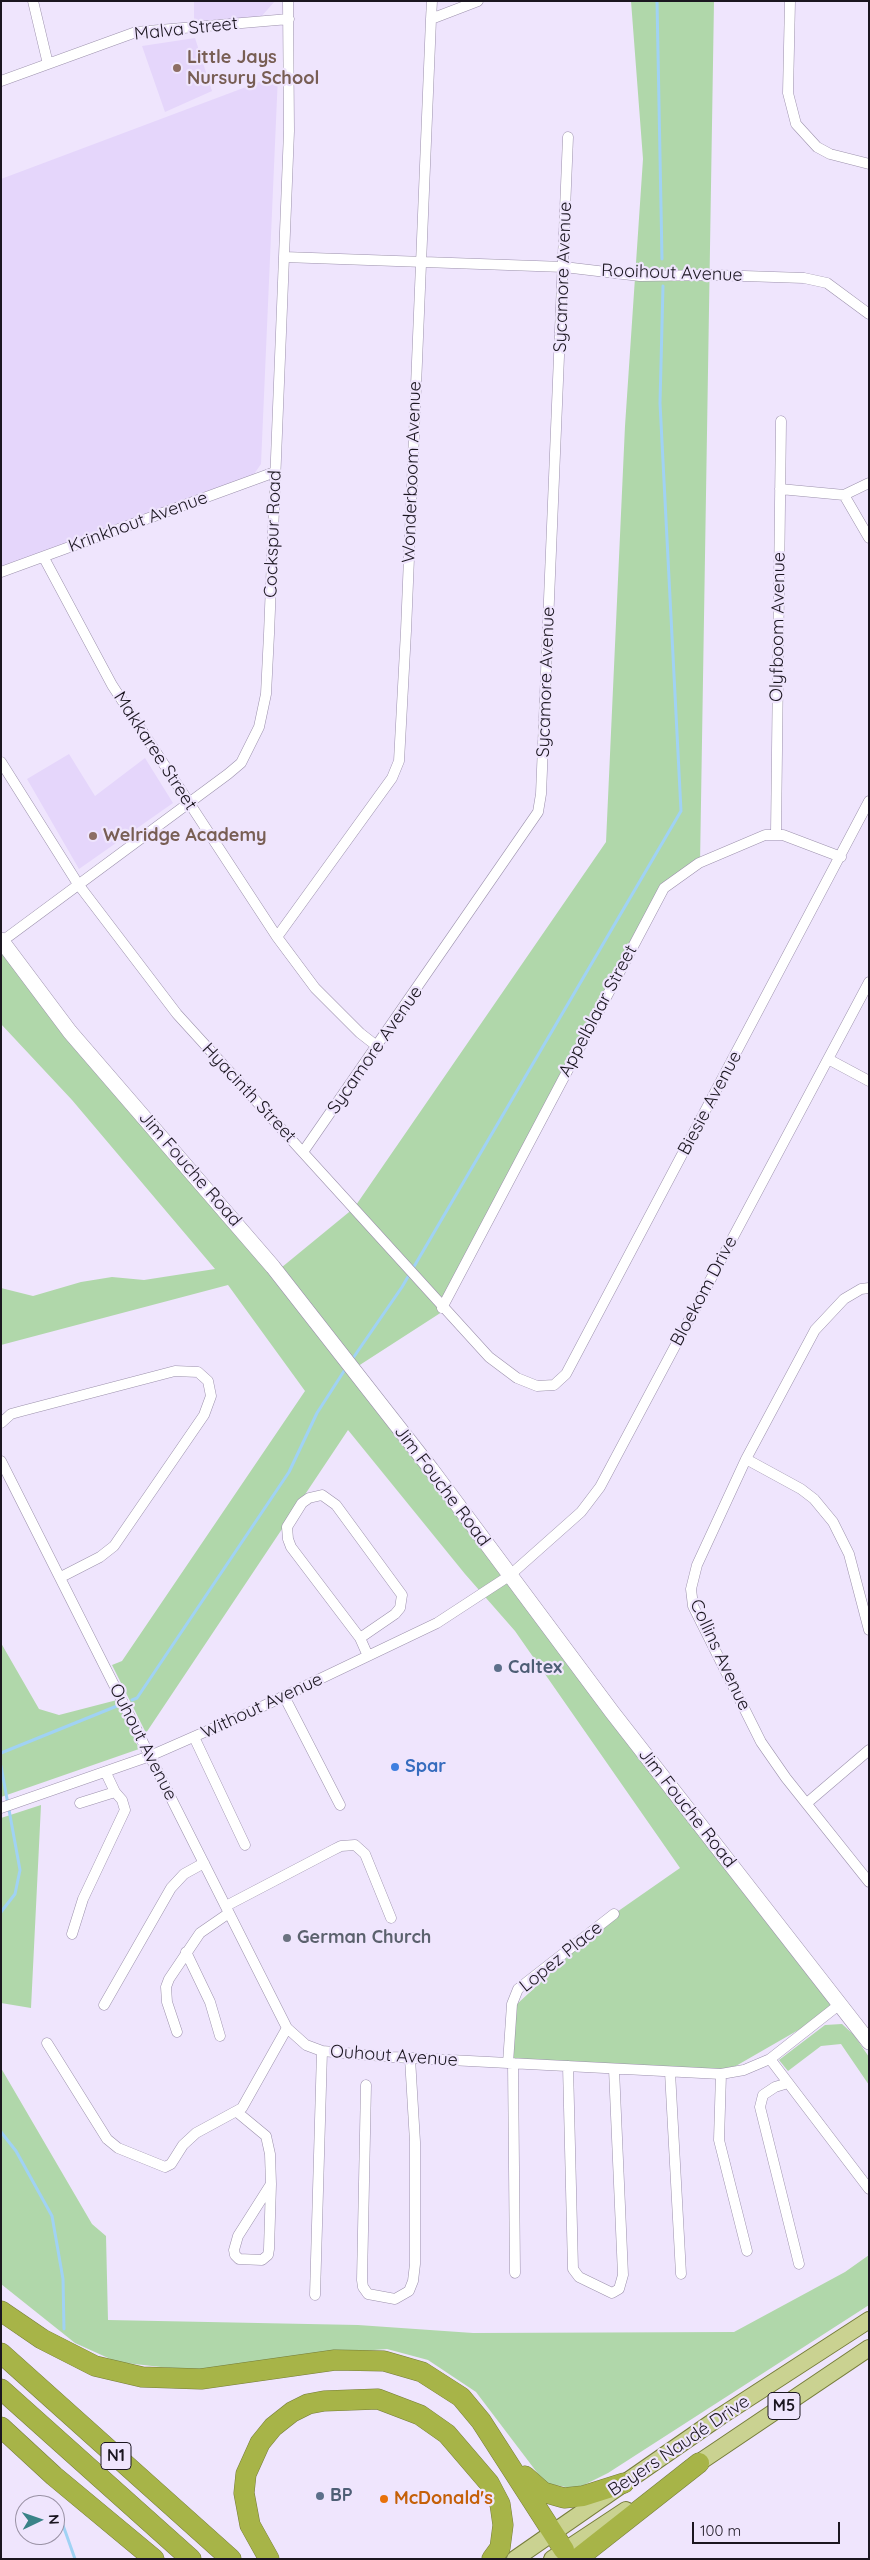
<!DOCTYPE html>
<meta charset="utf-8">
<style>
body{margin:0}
#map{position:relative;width:870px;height:2560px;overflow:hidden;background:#efe5fd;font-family:Quicksand,sans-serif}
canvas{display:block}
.frame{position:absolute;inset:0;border:2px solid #1b1620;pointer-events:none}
.north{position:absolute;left:15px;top:2495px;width:50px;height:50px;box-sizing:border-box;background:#efe5fd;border:1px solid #9a92a5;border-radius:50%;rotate:87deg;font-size:14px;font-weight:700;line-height:20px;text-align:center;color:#1b1620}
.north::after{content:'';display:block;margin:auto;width:18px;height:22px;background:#3a8388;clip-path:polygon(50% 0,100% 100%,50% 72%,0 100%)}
.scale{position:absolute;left:692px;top:2522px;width:148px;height:22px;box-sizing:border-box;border:2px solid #1b1620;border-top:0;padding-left:6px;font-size:15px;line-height:18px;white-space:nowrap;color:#1b1620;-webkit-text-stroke:4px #efe5fd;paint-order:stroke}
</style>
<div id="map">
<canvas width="870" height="2560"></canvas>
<div class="frame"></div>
<div class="north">N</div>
<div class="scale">100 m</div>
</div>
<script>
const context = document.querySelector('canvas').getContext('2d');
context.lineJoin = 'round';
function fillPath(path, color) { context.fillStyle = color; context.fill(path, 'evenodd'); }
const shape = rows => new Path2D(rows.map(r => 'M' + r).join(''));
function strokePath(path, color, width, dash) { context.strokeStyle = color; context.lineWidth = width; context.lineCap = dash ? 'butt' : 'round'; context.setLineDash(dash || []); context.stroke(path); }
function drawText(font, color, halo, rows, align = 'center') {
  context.font = font + ' Quicksand,sans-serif'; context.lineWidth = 4.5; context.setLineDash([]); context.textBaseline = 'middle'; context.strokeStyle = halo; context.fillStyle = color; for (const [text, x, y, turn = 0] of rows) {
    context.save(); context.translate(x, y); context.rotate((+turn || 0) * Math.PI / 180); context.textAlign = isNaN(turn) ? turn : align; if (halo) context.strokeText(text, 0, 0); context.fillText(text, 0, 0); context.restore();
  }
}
const built = shape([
 [194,1,275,1,260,18,194,21],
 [195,38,212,91,165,112,142,46],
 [278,75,261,464,252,477,1,573,1,179],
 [69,754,95,796,145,758,173,803,79,869,27,779]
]);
const green = shape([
 [631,1,714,1,700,864,667,890,445,1310,352,1370,840,2006,715,2078,508,2066,516,2005,614,1914,680,1868,515,1631,465,1574,348,1430,146,1733,112,1665,122,1661,305,1391,228,1285,1,1345,1,1288,33,1296,81,1282,112,1277,144,1280,215,1269,72,1100,1,1024,1,940,276,1272,354,1208,606,842,625,426,643,159],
 [1,1643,39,1709,59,1715,117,1700,139,1749,1,1797],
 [41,1805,31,2008,1,2003,1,1818],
 [842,2024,854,2035,869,2057,869,2085,841,2044,821,2046,788,2071,779,2060,825,2025],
 [1,2068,92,2224,106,2236,108,2320,358,2325,473,2333,734,2332,845,2272,869,2255,869,2305,608,2473,576,2489,545,2483,476,2392,428,2360,387,2349,295,2356,196,2371,117,2362,75,2343,1,2284]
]);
const stream = shape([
 [657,1,662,259],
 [351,1361,402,1287,681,811,660,403,663,286],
 [132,1700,137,1698,289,1472,317,1413,346,1368],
 [1,1753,117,1706],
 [1,1766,20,1870,15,1894,1,1912],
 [1,2132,16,2151,52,2216,63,2279,64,2329],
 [58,2511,75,2559]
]);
const street = shape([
 [33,1,48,64],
 [790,1,788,93,796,124,817,147,830,154,869,164],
 [431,19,432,1],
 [1,81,136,32,289,19],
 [284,257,564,267,640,276,714,275,804,278,827,283,869,314],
 [780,489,844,495,869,483],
 [844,495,869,538],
 [44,558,112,685,277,937,315,988,360,1033,378,1047],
 [1,572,275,472],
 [1,762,78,884,177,1014,489,1357,517,1378,537,1386,554,1385,566,1374,869,801],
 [776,833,781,421],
 [277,937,392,778,399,761,406,631,431,19,478,1],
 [1,942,228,774,241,763,259,727,266,694,269,634,289,131,288,1],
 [828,1059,869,1081],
 [303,1152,538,812,541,794,568,137],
 [869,1288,861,1289,844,1299,815,1330,746,1459,697,1565,691,1589,693,1606,761,1742,786,1778,869,1882],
 [442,1308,664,888,699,863,765,835,783,835,841,857],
 [1,1423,11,1414,22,1411,175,1371,198,1372,208,1381,211,1396,204,1415,114,1546,100,1557,61,1577],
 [746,1459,801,1489,814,1499,833,1522,849,1554,869,1630],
 [1,1461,287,2028,306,2045,322,2051,392,2057,721,2074,744,2070,770,2059,840,2004],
 [360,1638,395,1614,400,1608,402,1595,336,1505,322,1495,309,1498,302,1503,287,1527,288,1539,291,1547,360,1638,368,1656],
 [284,1696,340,1805],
 [194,1737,245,1845],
 [106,1773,115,1792],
 [807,1803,869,1750],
 [1,1808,150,1756,257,1709,437,1623,509,1576,581,1512,600,1487,869,982],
 [226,1906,333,1850,341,1846,355,1845,365,1854,391,1918],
 [72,1934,83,1899,125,1810,122,1800,115,1792,80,1803],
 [186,1952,210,2002,220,2036],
 [104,2005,171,1888,184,1874,204,1863],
 [177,2032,167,2002,166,1987,169,1979,200,1933,229,1913],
 [47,2043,107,2139,118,2148,165,2167,171,2164,183,2145,196,2133,242,2108,287,2028],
 [770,2059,869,2189],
 [508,2063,512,2004,518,1989,614,1914],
 [513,2063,515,2273],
 [568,2066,573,2269,579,2277,612,2293,619,2289,623,2275,614,2069],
 [670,2072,681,2274],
 [721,2074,719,2140,747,2251],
 [788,2083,775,2087,763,2095,760,2107,799,2264],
 [366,2085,362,2280,363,2287,368,2294,395,2299,409,2291,413,2281,415,2264,415,2142,410,2058],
 [237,2112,266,2136,270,2154,271,2184,269,2249,268,2255,262,2260,239,2259,235,2255,234,2250,238,2236,271,2184],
 [315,2295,322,2051]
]);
const secondary = shape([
 [1,940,70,1032,273,1267,431,1469,612,1712,869,2042]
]);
const primary = shape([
 [688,2470,869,2348],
 [515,2559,721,2416,869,2320],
 [552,2559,626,2510]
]);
const highway = shape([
 [1,2311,42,2339,95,2366,142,2377,201,2379,335,2360,384,2361,422,2372,461,2397,481,2421,564,2550],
 [1,2353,231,2559],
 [1,2389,191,2559],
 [1,2427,54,2476,154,2559],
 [525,2476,543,2492,564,2498,583,2496,624,2483],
 [269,2559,250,2525,244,2493,246,2474,260,2443,273,2427,292,2412,308,2404,324,2401,378,2399,420,2415,447,2434,489,2483,500,2504,503,2525,500,2548,492,2559],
 [577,2559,699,2463]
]);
const markers = [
 [177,68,5,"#8d6e63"],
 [93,836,5,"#8d6e63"],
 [498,1668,5,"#5c6f8a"],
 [395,1767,5,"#3f7fe0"],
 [287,1938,5,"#6b7280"],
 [320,2496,5,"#5c6f8a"],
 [384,2499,5,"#e8710a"]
];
const shields = [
 [784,2406,32],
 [116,2456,30]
];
const shieldNames = [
 ["M5",784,2406],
 ["N1",116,2456]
];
const streetNames = [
 ["Malva Street",186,29,-6],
 ["Rooihout Avenue",672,273,2],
 ["Sycamore Avenue",563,277,-88],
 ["Wonderboom Avenue",412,472,-88],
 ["Krinkhout Avenue",138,522,-20],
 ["Cockspur Road",273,534,-88],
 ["Olyfboom Avenue",778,627,-89],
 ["Sycamore Avenue",546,682,-88],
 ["Makkaree Street",155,751,57],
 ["Appelblaar Street",598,1011,-62],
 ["Sycamore Avenue",375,1050,-55],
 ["Hyacinth Street",249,1093,47],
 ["Biesie Avenue",710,1103,-62],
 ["Jim Fouche Road",190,1169,49],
 ["Bloekom Drive",704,1291,-62],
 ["Jim Fouche Road",442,1486,53],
 ["Collins Avenue",720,1655,65],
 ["Without Avenue",262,1706,-25],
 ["Ouhout Avenue",143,1742,63],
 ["Jim Fouche Road",687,1808,52],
 ["Lopez Place",561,1957,-39],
 ["Ouhout Avenue",394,2056,4],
 ["Beyers Naudé Drive",679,2446,-34]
];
const educationNames = [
 ["Little Jays",187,58],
 ["Nursury School",187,79],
 ["Welridge Academy",103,836]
];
const serviceNames = [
 ["Caltex",508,1668],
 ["BP",330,2496]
];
const shopNames = [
 ["Spar",405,1767]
];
const worshipNames = [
 ["German Church",297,1938]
];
const foodNames = [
 ["McDonald's",394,2499]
];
fillPath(built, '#e5d6fb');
fillPath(green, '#b0d7aa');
strokePath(stream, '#a0d2f4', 3);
strokePath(street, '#9c91ac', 11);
strokePath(secondary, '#9c91ac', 16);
strokePath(primary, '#767d3a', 18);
strokePath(highway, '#767d3a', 21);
strokePath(street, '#fff', 10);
strokePath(secondary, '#fff', 15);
strokePath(primary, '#cad291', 16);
strokePath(highway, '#a7b448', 20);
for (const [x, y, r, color] of markers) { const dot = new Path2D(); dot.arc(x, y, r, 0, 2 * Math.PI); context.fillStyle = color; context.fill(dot); strokePath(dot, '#efe5fd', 2); }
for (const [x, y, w] of shields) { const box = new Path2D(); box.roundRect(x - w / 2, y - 13.5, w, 27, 4); context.fillStyle = '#efe5fd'; context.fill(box); strokePath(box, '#1b1620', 1); }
drawText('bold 16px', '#1b1620', null, shieldNames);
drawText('18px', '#1b1620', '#efe5fd', streetNames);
drawText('bold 18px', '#785e54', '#efe5fd', educationNames, 'left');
drawText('bold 18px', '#4e5e75', '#efe5fd', serviceNames, 'left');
drawText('bold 18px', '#366cbe', '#efe5fd', shopNames, 'left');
drawText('bold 18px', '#5b616d', '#efe5fd', worshipNames, 'left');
drawText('bold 18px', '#c56008', '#efe5fd', foodNames, 'left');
</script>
